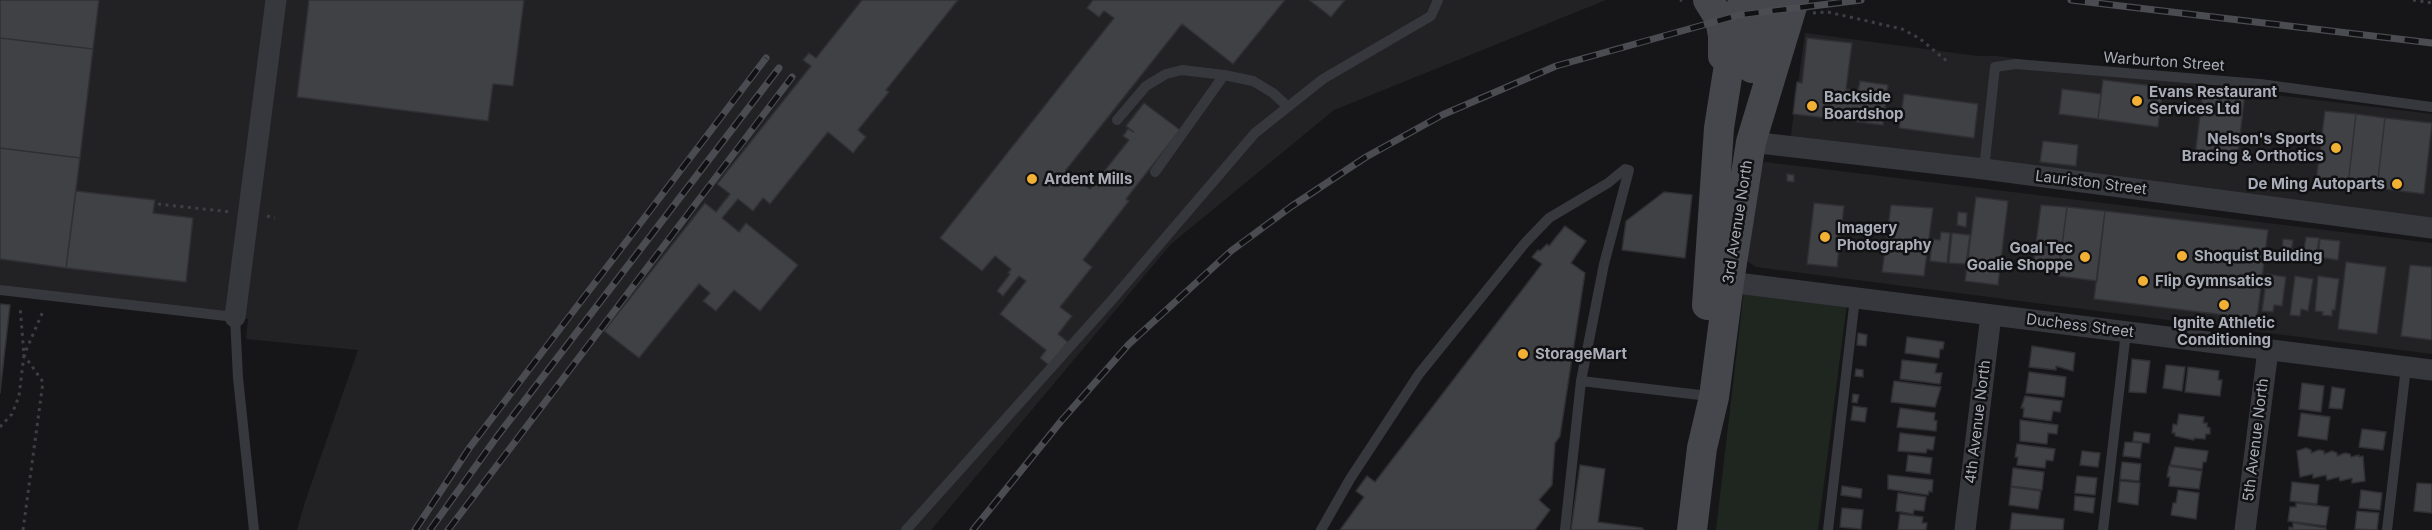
<!DOCTYPE html>
<style>
body{margin:0}
canvas{display:block;background:#161618}
</style>
<canvas width="2432" height="530"></canvas>
<script>
const context = document.querySelector('canvas').getContext('2d');
context.lineJoin = 'round';
function fillPath(path, color) { context.fillStyle = color; context.fill(path, 'evenodd'); }
const shape = rows => new Path2D(rows.map(r => 'M' + r).join(''));
function strokePath(path, color, width, dash) { context.strokeStyle = color; context.lineWidth = width; context.lineCap = dash ? 'butt' : 'round'; context.setLineDash(dash || []); context.stroke(path); }
function drawText(font, color, halo, rows, align = 'center') {
  context.font = font + ' Inter,sans-serif'; context.lineWidth = 5; context.setLineDash([]); context.textBaseline = 'middle'; context.strokeStyle = halo; context.fillStyle = color; for (const [text, x, y, turn = 0] of rows) {
    context.save(); context.translate(x, y); context.rotate((+turn || 0) * Math.PI / 180); context.textAlign = isNaN(turn) ? turn : align; if (halo) context.strokeText(text, 0, 0); context.fillText(text, 0, 0); context.restore();
  }
}
const built = shape([
 [0,0,1606,0,1334,110,1171,244,931,530,297,530,305,502,358,350,246,339,248,319,0,285],
 [1805,33,1977,56,1997,56,2267,94,2432,114,2432,219,1790,142],
 [1765,162,2432,243,2432,354,1756,267,1747,261,1744,248,1758,167]
]);
const green = shape([
 [1744,290,1847,303,1818,530,1716,530]
]);
const building = shape([
 [0,0,99,0,93,49,0,38,0,0],
 [309,0,524,0,513,86,493,84,488,121,297,97,309,0],
 [862,0,958,0,886,90,889,92,858,130,866,137,853,153,828,132,770,204,763,198,753,211,738,199,722,218,739,232,746,223,798,265,760,311,734,290,716,311,703,301,710,293,699,284,639,358,604,331,705,203,716,212,730,194,717,184,811,66,803,60,809,53,816,58,862,0],
 [1093,0,1285,0,1233,64,1182,24,1066,170,1090,189,1129,140,1123,136,1128,129,1134,132,1126,126,1144,103,1180,130,1126,199,1129,201,1083,260,1092,267,1060,307,1072,316,1058,334,1068,342,1050,366,1040,358,1046,350,1000,314,1026,281,1019,276,1003,296,997,291,1010,274,1008,273,1011,269,995,256,982,271,940,238,1114,18,1104,11,1099,17,1087,8,1093,0],
 [1309,0,1345,0,1331,17,1309,0],
 [0,38,93,49,80,158,0,148,0,38],
 [1807,38,1852,43,1846,89,1858,91,1860,81,1888,85,1883,125,1793,114,1797,82,1802,83,1807,38],
 [2103,80,2163,87,2158,127,2098,119,2103,80],
 [2062,89,2101,94,2098,119,2059,114,2062,89],
 [2203,89,2245,94,2237,161,2195,156,2203,89],
 [1904,94,1978,104,1974,138,1899,128,1904,94],
 [2325,111,2356,114,2348,185,2316,181,2325,111],
 [2356,114,2385,118,2377,188,2348,185,2356,114],
 [2385,118,2432,123,2424,194,2377,188,2385,118],
 [2043,141,2078,145,2076,166,2040,162,2043,141],
 [0,148,80,158,66,268,0,259,0,148],
 [1787,174,1794,175,1794,182,1787,181,1787,174],
 [76,191,155,200,153,213,193,218,186,282,66,268,76,191],
 [1664,192,1692,195,1685,258,1622,250,1626,221,1664,192],
 [1976,197,2008,201,1998,285,1965,281,1976,197],
 [1814,203,1844,206,1837,267,1807,264,1814,203],
 [1891,205,1933,208,1924,276,1882,272,1891,205],
 [2041,205,2067,207,2059,269,2033,266,2041,205],
 [2067,207,2105,211,2097,281,2058,276,2067,207],
 [2105,211,2268,230,2257,319,2094,299,2105,211],
 [1958,212,1967,213,1966,227,1957,225,1958,212],
 [1565,226,1586,241,1571,263,1585,273,1560,436,1555,443,1552,485,1539,500,1550,510,1535,530,1340,530,1364,497,1356,491,1367,476,1375,482,1542,264,1532,257,1538,250,1540,251,1547,244,1549,246,1565,226],
 [1941,232,1950,233,1947,263,1930,261,1932,239,1940,240,1941,232],
 [1952,233,1970,235,1966,264,1949,263,1952,233],
 [2306,237,2319,238,2316,258,2303,256,2306,237],
 [2283,239,2293,240,2291,252,2282,251,2283,239],
 [2320,239,2340,241,2338,260,2318,257,2320,239],
 [2295,248,2302,249,2301,259,2294,258,2295,248],
 [2346,262,2386,267,2377,334,2338,329,2346,262],
 [2410,265,2432,267,2432,340,2401,336,2410,265],
 [2267,274,2286,277,2282,306,2274,305,2273,312,2262,311,2267,274],
 [2295,276,2313,279,2308,311,2301,309,2300,316,2290,315,2295,276],
 [2318,276,2339,279,2335,310,2332,310,2332,316,2322,315,2323,312,2315,311,2318,276],
 [0,304,10,305,0,393,0,304],
 [1858,333,1867,335,1866,346,1857,345,1858,333],
 [1907,337,1944,342,1943,349,1940,349,1939,358,1905,353,1907,337],
 [2032,346,2075,353,2073,371,2056,366,2056,370,2029,367,2032,346],
 [2132,359,2150,361,2146,393,2129,392,2132,359],
 [1902,360,1937,364,1935,373,1942,373,1940,384,1900,379,1902,360],
 [2166,365,2185,367,2182,391,2163,388,2166,365],
 [2188,367,2219,371,2218,380,2222,380,2220,396,2185,392,2188,367],
 [1856,369,1863,370,1863,377,1855,376,1856,369],
 [2029,372,2066,377,2064,397,2026,393,2029,372],
 [1894,381,1941,387,1935,407,1891,402,1894,381],
 [2302,383,2324,386,2321,412,2299,409,2302,383],
 [2332,387,2345,389,2342,409,2329,408,2332,387],
 [1853,394,1859,395,1857,403,1852,402,1853,394],
 [2025,396,2062,401,2060,412,2053,411,2051,421,2023,417,2024,408,2021,408,2025,396],
 [1853,406,1867,408,1865,422,1851,420,1853,406],
 [1900,408,1935,413,1934,420,1937,421,1936,431,1897,427,1900,408],
 [2301,413,2330,417,2327,440,2298,436,2301,413],
 [2179,414,2204,417,2203,423,2207,423,2207,427,2210,428,2210,434,2206,434,2205,439,2194,438,2194,440,2175,436,2175,433,2172,433,2173,424,2177,425,2179,414],
 [2020,420,2058,425,2057,434,2048,433,2047,444,2020,441,2020,420],
 [2362,429,2386,432,2383,450,2359,447,2362,429],
 [2134,432,2150,434,2149,443,2133,441,2134,432],
 [1900,433,1935,437,1933,450,1927,449,1926,453,1898,451,1900,433],
 [2125,442,2142,443,2140,458,2123,456,2125,442],
 [2017,444,2055,449,2053,461,2046,460,2045,468,2017,465,2018,457,2015,457,2017,444],
 [2175,447,2208,451,2206,462,2203,462,2202,469,2170,465,2175,447],
 [2306,448,2311,450,2311,453,2319,450,2324,451,2324,454,2332,451,2337,453,2337,456,2345,453,2350,454,2351,457,2359,455,2359,457,2363,456,2365,481,2352,483,2352,478,2340,481,2339,477,2327,480,2326,475,2313,478,2313,474,2300,477,2297,451,2306,448],
 [2082,451,2100,453,2098,467,2080,465,2082,451],
 [1908,455,1932,458,1930,474,1906,471,1908,455],
 [2122,462,2141,464,2139,481,2120,479,2122,462],
 [1580,465,1605,469,1598,522,1642,528,1644,530,1571,530,1580,465],
 [2169,466,2202,471,2199,489,2169,486,2170,477,2167,477,2169,466],
 [2013,468,2044,472,2042,490,2011,486,2013,468],
 [1888,475,1933,480,1932,492,1929,491,1928,495,1888,489,1888,475],
 [2077,476,2097,478,2095,495,2075,493,2077,476],
 [2120,481,2140,483,2138,505,2118,502,2120,481],
 [2292,482,2319,485,2317,504,2290,501,2292,482],
 [2417,483,2432,484,2432,513,2414,511,2417,483],
 [1842,486,1862,489,1861,498,1841,495,1842,486],
 [2011,487,2041,491,2038,509,2009,505,2011,487],
 [2178,490,2199,493,2196,519,2171,515,2173,503,2176,503,2178,490],
 [2361,490,2382,493,2380,510,2359,508,2361,490],
 [1898,493,1926,497,1924,511,1914,510,1913,514,1896,511,1898,493],
 [2075,496,2095,498,2093,513,2074,510,2075,496],
 [2296,503,2329,507,2326,526,2288,521,2290,507,2296,507,2296,503],
 [1842,508,1863,510,1861,529,1840,527,1842,508],
 [2357,511,2379,513,2377,530,2355,529,2357,511],
 [2012,513,2064,519,2063,530,2010,530,2012,513],
 [1900,514,1923,517,1922,523,1927,523,1926,530,1898,530,1900,514],
 [2293,523,2326,528,2326,530,2289,530,2289,527,2293,528,2293,523]
]);
const path = shape([
 [1680,0,1682,1],
 [2413,0,2432,3],
 [1813,13,1828,12,1902,29,1919,38,1948,62],
 [158,204,231,212],
 [267,216,275,218],
 [0,427,12,414,19,396,24,355,20,306],
 [23,530,43,382,24,355,44,309]
]);
const service = shape([
 [1117,120,1146,86,1166,74,1182,70,1224,75,1253,81,1273,93,1288,107],
 [1984,169,1995,67,2016,64,2260,84,2432,107],
 [1155,172,1224,75],
 [0,290,235,317,238,378,254,530],
 [1581,381,1700,395],
 [906,530,1111,301,1255,133,1323,79,1431,16,1438,0],
 [1321,530,1350,479,1419,374,1525,243,1549,218,1608,183,1625,169,1629,170],
 [1565,530,1581,381,1604,264,1629,170],
 [1828,530,1855,298],
 [2103,530,2126,332],
 [2387,530,2406,367]
]);
const minor = shape([
 [1751,142,1984,169,2432,228],
 [1729,282,2432,370],
 [235,317,276,0],
 [1965,530,1991,315],
 [2245,530,2268,350]
]);
const secondary = shape([
 [1708,0,1720,19,1723,36,1723,56],
 [1752,68,1770,0],
 [1707,305,1719,128,1731,52,1743,0],
 [1692,530,1702,448,1714,397,1729,282,1751,142,1794,0]
]);
const rail = shape([
 [2071,0,2432,43],
 [415,530,470,447,766,58],
 [430,530,496,438,779,68],
 [448,530,792,77],
 [973,530,1062,420,1129,344,1231,251,1292,206,1366,157,1442,115,1556,66,1739,15,1861,0]
]);
const markers = [
 [2137,101,6,"#f2b134"],
 [1812,106,6,"#f2b134"],
 [2336,148,6,"#f2b134"],
 [1032,179,6,"#f2b134"],
 [2397,184,6,"#f2b134"],
 [1825,237,6,"#f2b134"],
 [2182,256,6,"#f2b134"],
 [2085,257,6,"#f2b134"],
 [2143,281,6,"#f2b134"],
 [2224,305,6,"#f2b134"],
 [1523,354,6,"#f2b134"]
];
const streetNames = [
 ["Warburton Street",2164,62,4],
 ["Lauriston Street",2091,183,7],
 ["3rd Avenue North",1738,222,-81],
 ["Duchess Street",2080,326,7],
 ["4th Avenue North",1978,422,-83],
 ["5th Avenue North",2256,440,-83]
];
const poiNames = [
 ["Evans Restaurant",2149,92],
 ["Services Ltd",2149,109],
 ["Backside",1824,97],
 ["Boardshop",1824,114],
 ["Nelson's Sports",2324,139,"right"],
 ["Bracing & Orthotics",2324,156,"right"],
 ["Ardent Mills",1044,179],
 ["De Ming Autoparts",2385,184,"right"],
 ["Imagery",1837,228],
 ["Photography",1837,245],
 ["Goal Tec",2073,248,"right"],
 ["Goalie Shoppe",2073,265,"right"],
 ["Shoquist Building",2194,256],
 ["Flip Gymnsatics",2155,281],
 ["Ignite Athletic",2224,323,"center"],
 ["Conditioning",2224,340,"center"],
 ["StorageMart",1535,354]
];
fillPath(built, '#222225');
fillPath(green, '#1e261f');
fillPath(building, '#404145');
strokePath(building, '#303034', 1.5);
strokePath(path, '#3d3f44', 3, [3, 4.5]);
strokePath(service, '#37383d', 10);
strokePath(minor, '#37383d', 21);
strokePath(secondary, '#45474d', 30);
strokePath(rail, '#4a4c52', 7);
strokePath(rail, '#111113', 4.5, [14]);
for (const [x, y, r, color] of markers) { const dot = new Path2D(); dot.arc(x, y, r, 0, 2 * Math.PI); context.fillStyle = color; context.fill(dot); strokePath(dot, '#111113', 2); }
drawText('15px', '#a8adb8', '#111113', streetNames);
drawText('bold 15px', '#a8adb8', '#111113', poiNames, 'left');
</script>
